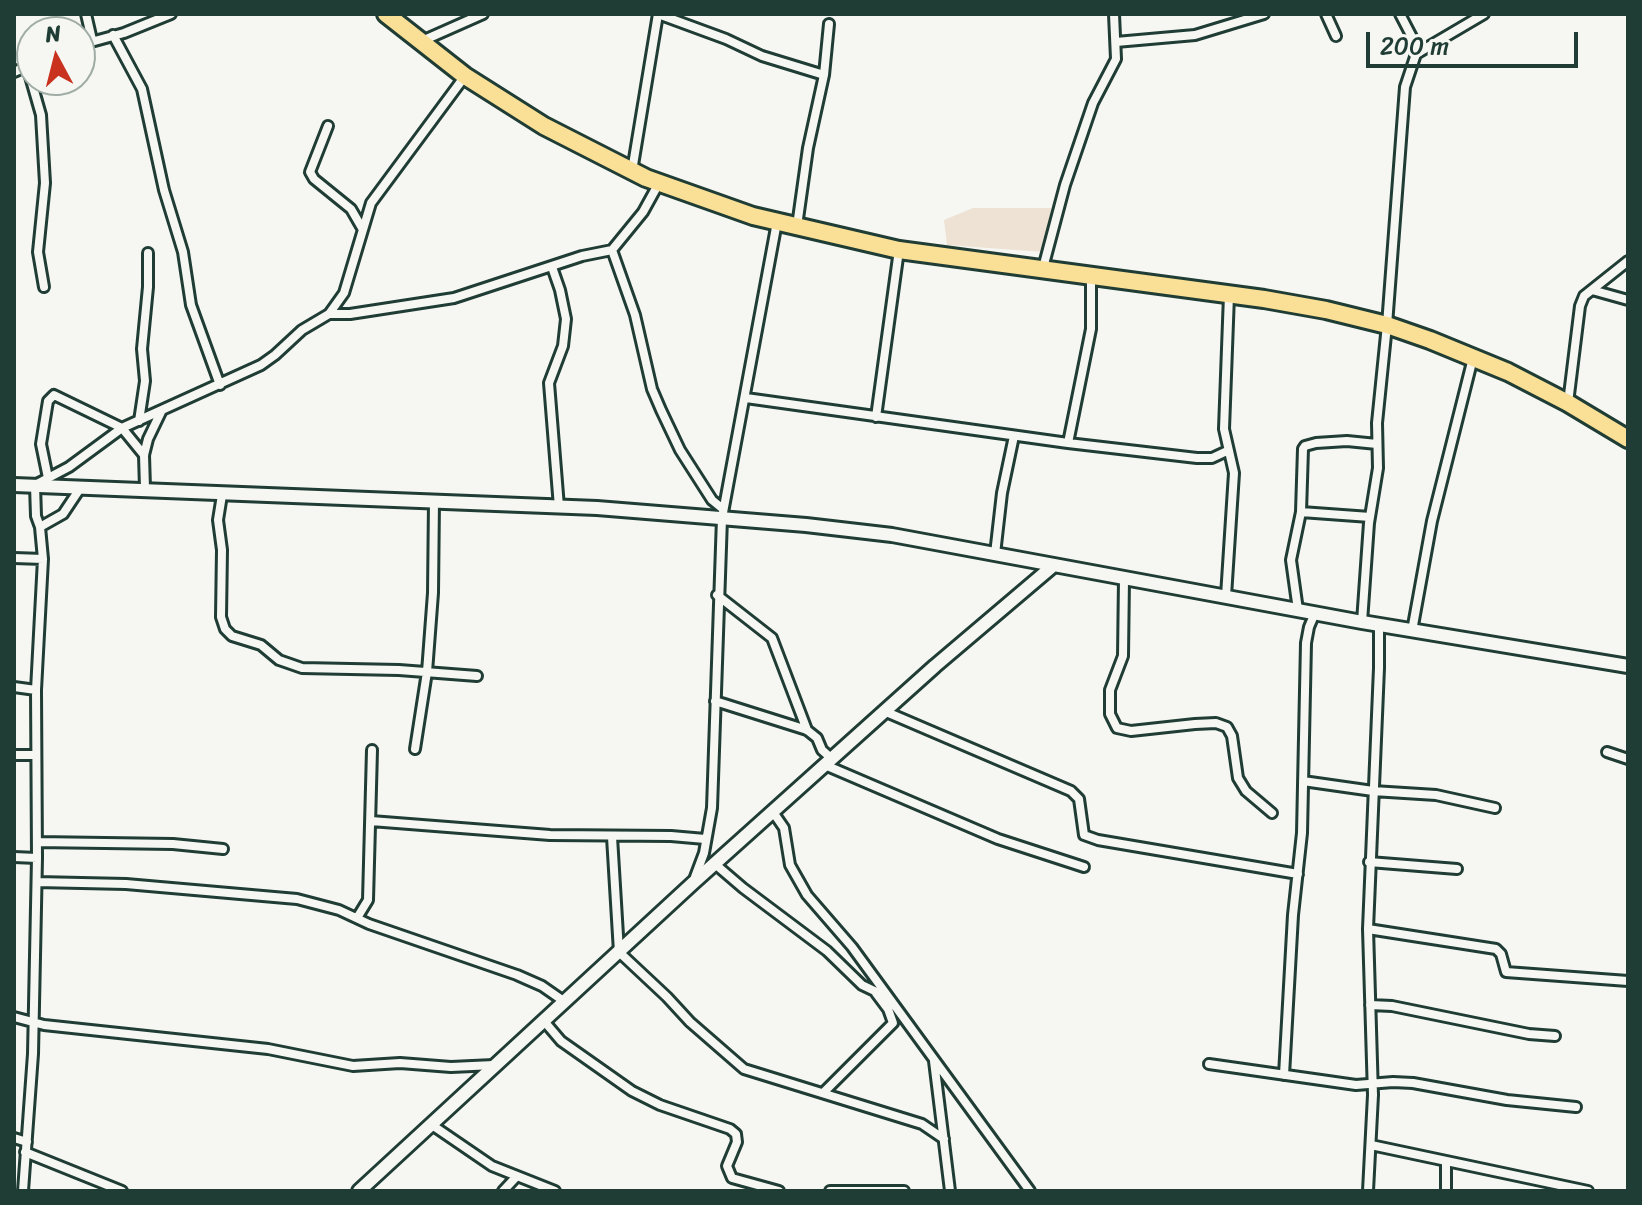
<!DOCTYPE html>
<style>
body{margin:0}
#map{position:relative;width:1642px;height:1205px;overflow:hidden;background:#f6f6f2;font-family:Sriracha,sans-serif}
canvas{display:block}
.frame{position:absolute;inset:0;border:16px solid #1f3d34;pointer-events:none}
.north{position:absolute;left:16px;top:16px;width:80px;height:80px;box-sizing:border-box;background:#f6f6f2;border:2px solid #a0aca6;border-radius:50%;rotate:353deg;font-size:22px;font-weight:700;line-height:32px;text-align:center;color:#1f3d34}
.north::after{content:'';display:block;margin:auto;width:28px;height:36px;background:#c8321e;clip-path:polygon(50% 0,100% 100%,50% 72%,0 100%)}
.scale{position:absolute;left:1366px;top:32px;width:212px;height:36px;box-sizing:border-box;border:4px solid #1f3d34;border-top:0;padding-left:10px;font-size:24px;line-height:28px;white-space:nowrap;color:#1f3d34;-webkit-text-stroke:6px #f6f6f2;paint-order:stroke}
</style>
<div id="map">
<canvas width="1642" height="1205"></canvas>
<div class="frame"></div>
<div class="north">N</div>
<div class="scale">200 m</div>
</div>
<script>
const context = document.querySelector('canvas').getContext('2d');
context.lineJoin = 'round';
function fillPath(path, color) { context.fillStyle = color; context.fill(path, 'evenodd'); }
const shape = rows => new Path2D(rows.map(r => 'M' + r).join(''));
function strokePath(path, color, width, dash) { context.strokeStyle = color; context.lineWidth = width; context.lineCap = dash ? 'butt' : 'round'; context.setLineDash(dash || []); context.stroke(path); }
const built = shape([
 [973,208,1051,208,1044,252,947,245,944,220]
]);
const street = shape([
 [86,14,92,40],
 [658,14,726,39,762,56,824,75],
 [1326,14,1336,36],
 [1400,14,1413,39,1416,54],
 [113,35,142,89,164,190,183,252,191,305,220,385],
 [422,41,483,14],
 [1116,42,1195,35,1264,14],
 [80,45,124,33,171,14],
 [27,66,41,115,45,183,38,252,44,287],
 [14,72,32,64],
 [465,76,371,203,344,293,329,314,350,314,454,298,582,256,612,250],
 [328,126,310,172,314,179,351,209,362,228],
 [632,171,658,14],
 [659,183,643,212,612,250,635,315,652,389,661,410,680,450,712,500,723,509],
 [797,226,808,148,824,75,829,24],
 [552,267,560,290,566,319,563,346,549,383,559,507],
 [1043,268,1065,185,1093,103,1116,59,1114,14],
 [1592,290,1628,300],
 [746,398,1068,443,1197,458,1212,458,1227,451],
 [1568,403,1580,306,1584,296,1628,261],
 [876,417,899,250],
 [139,421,145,381,142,349,148,287,148,253],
 [1068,443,1091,329,1091,276],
 [48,478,41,444,48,401,54,395,122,428,144,455],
 [145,488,144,455,148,439,161,412],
 [222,495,218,520,222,550,221,617,225,629,232,636,261,645,279,660,302,668,399,670,477,676],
 [1301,512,1370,517],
 [40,527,63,514,81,487],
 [995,554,1002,493,1014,436],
 [14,558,43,559],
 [1124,579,1123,656,1110,690,1110,714,1117,728,1131,731,1195,724,1216,723,1227,727,1232,736,1238,778,1246,791,1272,813],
 [717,595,772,638,807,730],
 [1226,596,1234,473,1224,429,1229,295],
 [1298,610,1291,560,1301,512,1303,449,1305,446,1316,443,1347,441,1377,444],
 [1362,622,1369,523,1378,468,1377,423,1387,325,1405,87,1416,54,1484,14],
 [1412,631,1432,521,1473,358],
 [14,687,36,690],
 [715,701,807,730,817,738,822,750,831,758],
 [884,711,1071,791,1079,799,1084,835,1098,840,1298,874],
 [415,749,427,672,433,593,434,501],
 [1607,752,1628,759],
 [14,755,35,755],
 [825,765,998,839,1084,867],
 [1303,781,1373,791,1436,795,1495,808],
 [773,812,784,828,790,865,807,895,852,947,1030,1191],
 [371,821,550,835,671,836,705,839],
 [612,837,619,952,667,997,690,1022,744,1069,922,1124,944,1139],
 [37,842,173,844,223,849],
 [14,857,37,858],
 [1369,862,1457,869],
 [715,864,743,888,827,951,862,985,887,997],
 [695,877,704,853,712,808,722,518,777,222],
 [37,882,126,884,297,899,339,910,369,924,517,975,542,986,565,1002],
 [357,918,368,900,372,750],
 [1368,929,1496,949,1501,954,1506,972,1628,981],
 [1370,1005,1392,1006,1529,1034,1555,1036],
 [14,1017,44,1025,268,1049,353,1066,400,1063,451,1067,494,1065],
 [544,1021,561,1041,632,1091,660,1105,730,1129,736,1134,737,1142,727,1166,732,1178,779,1191],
 [934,1061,950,1191],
 [1209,1064,1356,1085,1393,1082,1413,1083,1507,1100,1576,1107],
 [1284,1075,1293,915,1302,833,1306,643,1309,627,1315,613],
 [823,1093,893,1023,888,1009,876,993],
 [432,1125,492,1166,555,1191],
 [14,1138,27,1142],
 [1371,1145,1588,1191],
 [25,1152,122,1191],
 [1446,1163,1446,1191],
 [23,1191,33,1054,37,858,36,690,43,559,40,527,36,516,35,485,69,467,122,428,261,365,275,355,302,330,329,314],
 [503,1191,517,1176],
 [830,1191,904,1191],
 [1368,1191,1373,1095,1368,929,1379,668,1379,625]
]);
const secondary = shape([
 [14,485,597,508,806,525,892,535,1362,622,1628,666],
 [359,1191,693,883,935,666,1054,565]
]);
const highway = shape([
 [386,14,465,76,544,126,646,178,753,216,899,250,1264,299,1326,310,1387,325,1430,340,1508,372,1568,403,1628,439]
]);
fillPath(built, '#ede2d3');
strokePath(street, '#1f3d34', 14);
strokePath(secondary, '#1f3d34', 18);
strokePath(highway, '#1f3d34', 22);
strokePath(street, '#f6f6f2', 8);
strokePath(secondary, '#f6f6f2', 12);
strokePath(highway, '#fadf96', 16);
</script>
